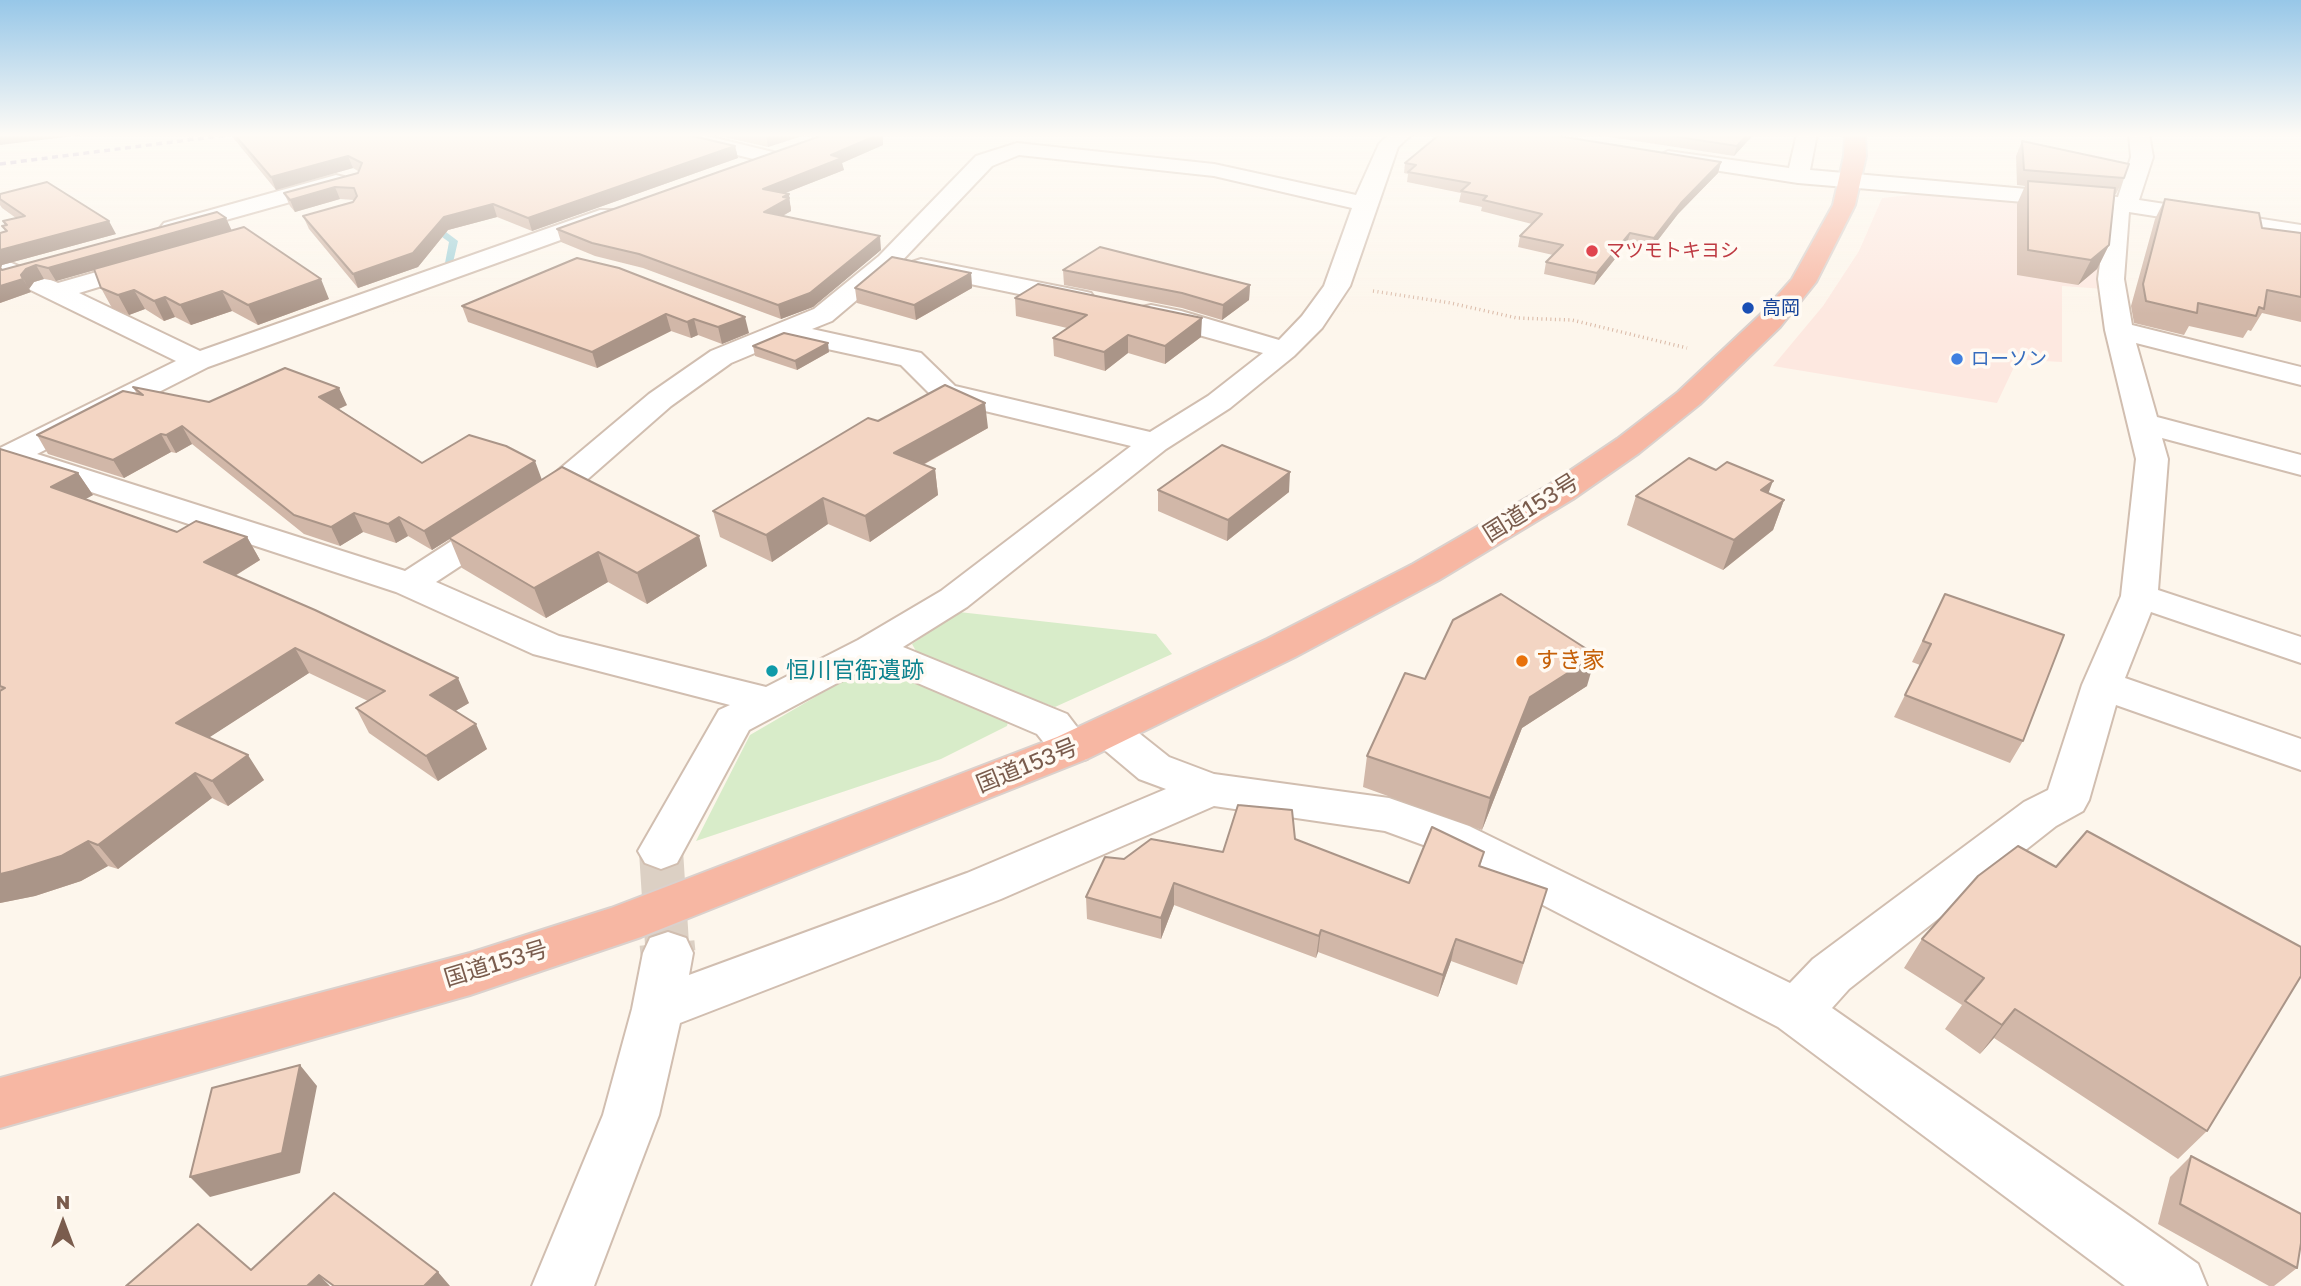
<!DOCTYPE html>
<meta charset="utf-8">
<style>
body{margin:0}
#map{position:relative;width:2301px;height:1286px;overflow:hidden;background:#fdf6ec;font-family:"Golos Text",sans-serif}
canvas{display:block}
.north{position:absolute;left:28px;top:1188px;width:70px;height:70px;-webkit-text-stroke:5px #fffaf3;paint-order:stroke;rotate:0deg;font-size:19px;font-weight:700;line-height:28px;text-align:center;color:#7a5c4d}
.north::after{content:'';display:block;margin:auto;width:24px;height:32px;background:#7a5c4d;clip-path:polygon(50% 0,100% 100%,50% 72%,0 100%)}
</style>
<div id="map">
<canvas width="2301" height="1286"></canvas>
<div class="north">N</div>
</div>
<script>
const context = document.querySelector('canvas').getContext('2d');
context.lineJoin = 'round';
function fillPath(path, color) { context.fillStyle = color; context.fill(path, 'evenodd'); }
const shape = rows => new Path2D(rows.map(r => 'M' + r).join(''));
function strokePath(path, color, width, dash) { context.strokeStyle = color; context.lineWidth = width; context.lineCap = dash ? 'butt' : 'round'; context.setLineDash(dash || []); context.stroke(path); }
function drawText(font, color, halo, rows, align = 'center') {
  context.font = font + ' "Golos Text","Noto Sans JP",sans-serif'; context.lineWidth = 7; context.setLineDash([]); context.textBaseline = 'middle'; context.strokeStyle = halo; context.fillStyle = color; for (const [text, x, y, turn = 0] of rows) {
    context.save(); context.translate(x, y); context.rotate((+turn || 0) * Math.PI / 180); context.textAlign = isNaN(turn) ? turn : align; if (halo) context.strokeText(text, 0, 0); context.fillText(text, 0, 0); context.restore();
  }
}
const commercial = shape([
 [1928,193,2102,209,2104,289,2062,286,2062,362,2026,360,2014,367,1997,403,1773,366,1823,306,1859,251,1882,198]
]);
const green = shape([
 [959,612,1156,634,1172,654,1055,707,920,658,912,644],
 [870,665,887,667,1009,718,1007,726,941,759,696,841,750,735]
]);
const stream = shape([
 [428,223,434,223,458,241,452,267,435,273,430,270,445,263,449,242,428,227,428,223]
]);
const streetTunnelFar1 = shape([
 [661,851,667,944]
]);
const streetTunnel = shape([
 [667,943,668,953]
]);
const path = shape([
 [1373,291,1451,303,1517,318,1572,320,1687,348]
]);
const street = shape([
 [664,134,699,134,777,153,781,157,770,163,667,138,664,134],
 [1389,134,1412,134,1398,147,1350,286,1322,328,1294,356,1230,408,1166,449,967,607,903,647,1067,714,1093,748,1087,759,1072,763,1057,759,1037,734,873,664,749,730,677,863,661,869,645,863,638,851,719,710,730,705,533,654,396,592,21,469,17,464,0,470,0,448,176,361,0,275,0,258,58,283,149,257,158,259,161,264,158,269,79,293,200,351,600,210,616,210,620,215,616,220,208,367,37,454,405,571,549,478,649,394,711,351,814,309,879,256,976,156,1017,143,1214,164,1356,195,1379,144,1389,134],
 [1019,155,1214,176,1352,208,1324,286,1302,316,1279,340,1181,311,1151,305,1142,307,1138,313,1142,319,1263,353,1208,396,1150,432,955,386,921,353,812,329,832,321,897,266,992,166,1019,155],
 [786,340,901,365,935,399,1131,446,941,591,858,640,766,687,559,636,436,582,573,492,671,406,731,363,786,340],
 [1797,134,1817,134,1810,170,2118,197,2131,157,2129,134,2149,134,2153,157,2139,200,2301,225,2301,239,2129,212,2124,279,2132,325,2301,367,2301,385,2136,343,2157,417,2301,455,2301,475,2162,438,2168,459,2158,590,2301,637,2301,663,2151,612,2125,678,2301,739,2301,770,2116,705,2089,800,2083,811,2056,826,1849,989,1832,1008,2198,1264,2207,1286,2125,1286,1778,1027,1437,850,1385,831,1214,806,1001,899,680,1023,659,1115,594,1286,532,1286,603,1115,632,1009,643,953,650,938,668,932,686,938,693,953,689,975,967,873,1166,789,1139,779,1095,742,1089,732,1095,722,1110,717,1125,722,1169,757,1214,774,1389,798,1469,826,1790,983,1813,959,2024,802,2048,790,2082,685,2121,596,2136,459,2105,330,2098,279,2107,209,1798,183,1668,163,1657,157,1668,151,1789,168,1797,134],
 [336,175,344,177,347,182,344,187,172,235,164,233,160,228,164,223,336,175],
 [921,259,1082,291,1091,293,1095,299,1091,305,1082,307,912,272,908,267,912,262,921,259]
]);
const highway = shape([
 [1845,134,1865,134,1866,156,1855,205,1816,282,1780,327,1700,404,1639,453,1573,499,1439,580,1295,657,1087,759,641,937,470,995,0,1128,0,1078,470,953,611,908,1057,737,1267,639,1413,564,1549,485,1617,439,1678,392,1760,315,1792,279,1833,205,1844,156,1845,134]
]);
const rail = shape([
 [0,164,235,134]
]);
const wall = shape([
 [230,134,684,134,735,146,738,158,532,231,497,217,448,230,418,267,358,288,309,229,303,216,353,202,354,200,340,199,295,212,290,206,284,193,358,173,358,171,353,168,276,190],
 [710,134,808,134,768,147],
 [883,134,883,145,842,163,844,170,785,193,791,207,791,211,783,216,881,250,813,307,781,319,643,268,595,256,561,242,557,229],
 [1590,134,1754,134,1734,156],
 [2022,141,2124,178,2116,194,2115,194,2109,245,2097,269,2078,285,2017,275,2017,204,2025,186,2017,185,2016,156],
 [1721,162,1718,173,1678,214,1651,249,1627,244,1594,285,1544,274,1546,262,1553,255,1518,247,1520,236,1532,224,1481,211,1482,207,1459,202,1461,193,1407,182,1408,174,1404,173,1405,163],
 [0,194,116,234,2,265,1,269,2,270,232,230,329,299,258,325,232,311,191,325,175,317,164,321,145,309,129,315,112,308,101,288,95,270,56,281,44,279,34,282,29,289,31,292,0,303,0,233,5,231,2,226,5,226,3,221,16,218,2,208,0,205],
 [2165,199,2262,228,2301,233,2301,322,2262,313,2251,331,2248,330,2243,338,2189,326,2184,335,2134,323,2131,306,2155,219],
 [577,258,749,333,722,344,698,335,691,338,671,331,597,368,468,322,462,306],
 [1063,270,1250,285,1249,300,1222,320,1182,308,1064,285],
 [971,273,972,288,916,320,857,303,855,288],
 [1015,298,1201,337,1165,364,1128,353,1105,371,1054,356,1053,338,1067,328,1016,316],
 [753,346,829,352,797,370,755,356],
 [133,387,209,402,347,405,339,409,422,463,542,480,707,566,647,604,608,582,546,618,462,568,450,539,432,550,408,536,396,543,363,532,340,546,304,534,192,444,176,453,171,452,124,478,48,454,37,435,137,394],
 [878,421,988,428,923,465,935,469,938,495,870,542,828,524,772,562,720,537,713,511],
 [0,449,78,473,93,495,85,499,177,532,247,537,260,560,235,576,469,703,455,711,487,749,438,781,369,733,356,708,368,701,309,673,209,737,264,780,228,806,212,798,118,869,108,866,81,881,35,896,0,903],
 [1158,490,1289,492,1227,541,1158,511],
 [1768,493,1784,500,1773,530,1723,570,1627,525,1636,496],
 [1945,594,2023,741,2010,763,1894,717,1920,665,1912,662],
 [1425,679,1587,686,1522,728,1482,830,1363,787,1367,756],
 [1295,839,1409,883,1484,852,1480,867,1547,889,1517,985,1451,961,1438,997,1318,952,1316,958,1174,905,1161,939,1087,919,1086,897,1124,859,1223,852],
 [1978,876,2207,1131,2178,1159,1994,1038,1980,1054,1945,1029,1962,1005,1904,968,1922,939],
 [2191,1156,2297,1268,2274,1286,2269,1286,2158,1224,2170,1177]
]);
const shadedWall = shape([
 [0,134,90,134,0,145],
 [770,134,808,134,768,147,766,135],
 [880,134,883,134,883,145,842,163,844,170,765,201,763,189,831,155],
 [1748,134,1754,134,1734,156,1737,146],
 [735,146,738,158,532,231,528,218],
 [348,156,353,168,276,190,271,177],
 [1721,162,1718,173,1678,214,1651,249,1654,238,1681,203],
 [335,187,340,199,295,212,290,200],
 [789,194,791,211,766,225,764,212,783,197],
 [493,204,497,217,448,230,418,267,358,288,353,274,444,217],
 [226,218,232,231,56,281,48,268],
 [109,221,116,234,2,265,0,270,0,250],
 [1630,233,1627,244,1594,285,1597,273],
 [880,236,881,250,813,307,781,319,778,305],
 [2109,245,2097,269,2078,285,2091,260],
 [36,265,44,279,34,282,29,289,21,275,26,269],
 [971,273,972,288,916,320,914,305],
 [23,279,31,292,0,303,0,286],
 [321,279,329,299,258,325,248,305],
 [1250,285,1249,300,1222,320,1223,305],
 [134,290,145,309,129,315,118,295],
 [222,291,232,311,191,325,180,305],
 [165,297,175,317,164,321,154,301],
 [666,314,671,331,597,368,592,352],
 [745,317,749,333,722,344,718,327],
 [1202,318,1201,337,1165,364,1165,346],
 [694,319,698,335,691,338,687,322],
 [1128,335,1128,353,1105,371,1104,352],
 [828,343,829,352,797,370,795,361],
 [339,388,347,405,328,414,319,397],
 [985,403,988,428,897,479,894,453],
 [182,426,192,444,176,453,166,435],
 [161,434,171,452,124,478,113,460],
 [535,461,542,480,432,550,424,531],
 [935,469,938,495,870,542,865,516],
 [1290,472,1289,492,1227,541,1228,520],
 [78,473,93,495,66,510,51,487],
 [1773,481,1762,510,1761,490],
 [823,498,828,524,772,562,766,535],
 [1784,500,1773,530,1723,570,1734,540],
 [354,513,363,532,340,546,331,527],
 [399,517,408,536,396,543,388,524],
 [699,536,707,566,647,604,637,573],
 [247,537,260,560,218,586,204,562],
 [598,552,608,582,546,618,534,588],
 [295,648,309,673,193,748,176,723],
 [1596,655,1587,686,1522,728,1482,830,1490,798,1530,697],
 [458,678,469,703,442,719,430,695],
 [476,724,487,749,438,781,426,756],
 [248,755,264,780,228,806,212,781],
 [195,773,212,798,118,869,98,845],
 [88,841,108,866,81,881,35,896,0,903,0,874],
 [1174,883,1174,905,1161,939,1161,918],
 [1321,930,1318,952,1316,958,1319,936],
 [1456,939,1451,961,1438,997,1443,975],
 [2015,1009,1994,1038,1980,1054,2002,1025],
 [300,1065,317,1086,300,1173,210,1197,190,1177],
 [438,1272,450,1286,424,1286],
 [319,1275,330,1286,307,1286]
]);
const building = shape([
 [234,134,684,134,735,146,528,218,493,204,444,217,413,253,353,274,303,216,353,202,357,196,354,188,335,187,290,200,284,193,358,173,362,163,348,156,271,177,234,134],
 [826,134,880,134,831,155,842,158,763,189,789,194,783,197,789,198,764,212,880,236,810,293,778,305,639,254,592,243,557,229,826,134],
 [1440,134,1546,134,1721,162,1681,203,1654,238,1630,233,1597,273,1546,262,1563,245,1520,236,1542,214,1483,200,1487,196,1461,191,1470,183,1408,172,1416,165,1405,163,1440,134],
 [1659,134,1748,134,1737,146,1659,134],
 [2022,141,2129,164,2124,178,2024,170,2022,141],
 [2028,181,2115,188,2109,245,2091,260,2028,250,2028,181],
 [47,182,109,221,0,250,0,233,7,231,2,226,7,225,3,221,25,216,0,199,0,194,47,182],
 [2165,199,2259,213,2262,228,2301,233,2301,297,2267,290,2264,309,2259,307,2256,316,2198,303,2197,313,2146,301,2143,284,2165,199],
 [217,212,226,218,48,268,36,265,26,269,21,275,23,279,0,286,0,268,2,270,217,212],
 [244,227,321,279,248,305,222,291,180,305,165,297,154,301,134,290,118,295,101,288,94,269,244,227],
 [1100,247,1250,285,1223,305,1182,293,1063,270,1100,247],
 [892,257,971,273,914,305,855,288,892,257],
 [577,258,619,268,745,317,718,327,694,319,687,322,666,314,592,352,462,306,577,258],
 [1038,284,1202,318,1165,346,1128,335,1104,352,1053,338,1087,315,1015,298,1038,284],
 [784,333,828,343,795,361,753,346,784,333],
 [285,368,339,388,319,397,422,463,469,435,506,446,535,461,424,531,399,517,388,524,354,513,331,527,294,515,182,426,166,435,161,434,113,460,37,435,123,391,143,395,133,387,209,402,285,368],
 [945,385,985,403,894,453,935,469,865,516,823,498,766,535,713,511,868,418,878,421,945,385],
 [1222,445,1290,472,1228,520,1158,490,1222,445],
 [0,449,78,473,51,487,177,532,196,521,247,537,204,562,315,610,458,678,430,695,476,724,426,756,356,708,385,691,295,648,176,723,248,755,212,781,195,773,98,845,88,841,61,856,13,871,0,874,0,691,5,688,0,686,0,449],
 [1689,458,1716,470,1727,462,1773,481,1761,490,1784,500,1734,540,1636,496,1689,458],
 [562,467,699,536,637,573,598,552,534,588,449,538,562,467],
 [1501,594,1596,655,1530,697,1490,798,1367,756,1405,673,1425,679,1453,620,1501,594],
 [1945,594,2064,635,2023,741,1905,695,1931,644,1923,641,1945,594],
 [1238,805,1292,810,1295,839,1409,883,1432,827,1484,852,1479,866,1547,889,1523,963,1456,939,1443,975,1321,930,1319,936,1174,883,1161,918,1086,897,1105,857,1124,859,1151,839,1223,852,1238,805],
 [2087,831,2301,947,2301,976,2207,1131,2015,1009,2002,1025,1965,1001,1984,978,1922,939,1978,876,2018,846,2056,867,2087,831],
 [300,1065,282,1153,190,1177,212,1088,300,1065],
 [2191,1156,2301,1214,2301,1243,2297,1268,2180,1204,2191,1156],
 [334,1193,438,1272,424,1286,334,1286,319,1275,307,1286,126,1286,198,1224,251,1270,334,1193]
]);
const markers = [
 [1592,251,7,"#e0444e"],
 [1748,308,7,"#1a4fb4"],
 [1957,359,7,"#3f7fe0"],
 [1522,661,7,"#e8710a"],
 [772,671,7,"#0f9aa8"]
];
const farHealthnames = [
 ["マツモトキヨシ",1606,251]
];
const farTransitnames = [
 ["高岡",1762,308]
];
const farShopnames = [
 ["ローソン",1971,359]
];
const streetNames = [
 ["国道153号",1531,508,-32],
 ["国道153号",1027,766,-22],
 ["国道153号",496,964,-17]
];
const foodNames = [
 ["すき家",1536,661]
];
const cultureNames = [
 ["恒川官衙遺跡",786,671]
];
fillPath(commercial, '#fde8e0');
fillPath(green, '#d8ecc9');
fillPath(stream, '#a5d3da');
strokePath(streetTunnelFar1, '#dcd0c4', 44, [44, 22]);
strokePath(streetTunnel, '#dcd0c4', 55, [55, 27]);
strokePath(street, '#d1beb0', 4);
strokePath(highway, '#dad1cd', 4);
strokePath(path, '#d9b8a5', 3.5, [1, 3.5]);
fillPath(street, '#fff');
fillPath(highway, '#f7b7a3');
strokePath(rail, '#b9a8c9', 3.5, [6, 4.5]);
fillPath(wall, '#d1b7a8');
fillPath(shadedWall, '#aa9588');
fillPath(building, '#f3d5c3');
strokePath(building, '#aa9588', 2);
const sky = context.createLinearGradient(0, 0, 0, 314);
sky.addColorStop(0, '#97c7e8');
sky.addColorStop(0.43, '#fefbf6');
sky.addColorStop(1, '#fefbf600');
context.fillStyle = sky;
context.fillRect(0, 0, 2301, 314);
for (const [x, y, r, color] of markers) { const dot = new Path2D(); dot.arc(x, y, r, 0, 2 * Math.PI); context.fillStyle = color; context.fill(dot); strokePath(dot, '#fffaf3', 2.5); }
drawText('19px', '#be3a42', '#fffaf3', farHealthnames, 'left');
drawText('19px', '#164399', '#fffaf3', farTransitnames, 'left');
drawText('19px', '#366cbe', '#fffaf3', farShopnames, 'left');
drawText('23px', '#7a5c4d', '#fffaf3', streetNames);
drawText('23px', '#c56008', '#fffaf3', foodNames, 'left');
drawText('23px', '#0d838f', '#fffaf3', cultureNames, 'left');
</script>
